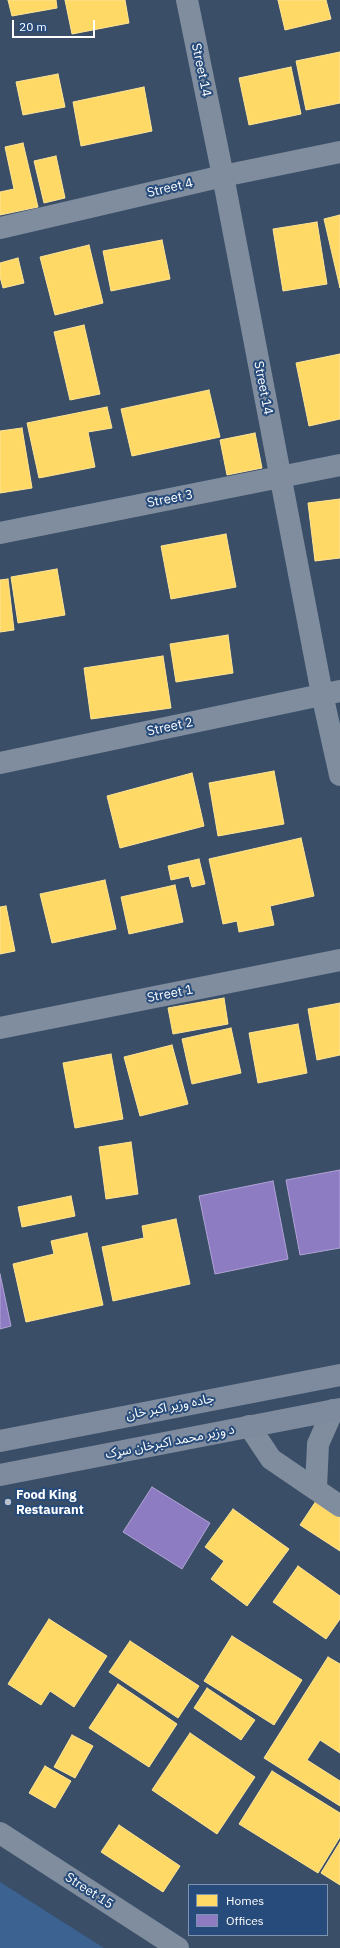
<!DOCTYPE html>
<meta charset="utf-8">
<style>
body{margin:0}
#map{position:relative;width:340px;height:1948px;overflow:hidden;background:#3a4e67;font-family:"IBM Plex Sans",sans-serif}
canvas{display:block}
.legend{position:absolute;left:188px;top:1884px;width:140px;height:52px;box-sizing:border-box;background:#274b7a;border:1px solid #7d93af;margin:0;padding:5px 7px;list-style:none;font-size:12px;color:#fff}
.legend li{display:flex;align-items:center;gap:8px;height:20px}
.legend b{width:20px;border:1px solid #7d93af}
.scale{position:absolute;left:12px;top:20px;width:83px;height:18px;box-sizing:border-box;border:2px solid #fff;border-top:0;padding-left:5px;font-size:12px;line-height:14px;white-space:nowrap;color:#fff;-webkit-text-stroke:3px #274b7a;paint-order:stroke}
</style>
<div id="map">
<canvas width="340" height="1948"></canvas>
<ul class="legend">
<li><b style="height:11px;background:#ffd966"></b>Homes</li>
<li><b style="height:11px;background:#8e7cc3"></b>Offices</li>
</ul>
<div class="scale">20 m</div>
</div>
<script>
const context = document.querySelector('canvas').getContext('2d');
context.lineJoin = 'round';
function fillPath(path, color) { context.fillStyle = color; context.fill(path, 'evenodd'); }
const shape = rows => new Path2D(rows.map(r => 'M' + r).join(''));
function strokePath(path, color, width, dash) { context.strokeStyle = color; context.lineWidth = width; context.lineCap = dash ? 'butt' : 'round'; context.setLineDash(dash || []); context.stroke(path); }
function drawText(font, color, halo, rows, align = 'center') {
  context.font = font + ' "IBM Plex Sans","Noto Sans Arabic",sans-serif'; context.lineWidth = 4; context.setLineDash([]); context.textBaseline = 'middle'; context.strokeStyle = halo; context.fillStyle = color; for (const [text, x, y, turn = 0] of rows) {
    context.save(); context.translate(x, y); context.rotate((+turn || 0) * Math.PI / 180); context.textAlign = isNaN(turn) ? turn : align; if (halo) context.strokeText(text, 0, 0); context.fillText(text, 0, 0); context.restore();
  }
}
const green = shape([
 [0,1882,104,1948,0,1948]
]);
const homes = shape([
 [8,0,56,0,57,8,12,16,8,0],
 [65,0,125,0,129,23,72,34,65,0],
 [278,0,326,0,331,19,285,30,278,0],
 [340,52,340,103,306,110,296,61,340,52],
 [291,67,301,114,249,125,239,78,291,67],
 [58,74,65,107,23,115,16,82,58,74],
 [144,87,152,131,81,146,73,102,144,87],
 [23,143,38,207,0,215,0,192,14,189,5,147,23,143],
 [56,156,65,198,44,203,34,161,56,156],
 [340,215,340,288,324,219,340,215],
 [317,222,327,284,283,291,273,229,317,222],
 [162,240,170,279,111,291,103,251,162,240],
 [89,245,103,303,55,315,40,257,89,245],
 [18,258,24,283,3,288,0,277,0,263,18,258],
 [84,325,100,394,70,400,54,332,84,325],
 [340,354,340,419,309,426,296,363,340,354],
 [209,390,220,437,132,456,121,409,209,390],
 [107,407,112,428,88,432,95,467,39,478,27,423,107,407],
 [22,428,32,488,0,493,0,431,22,428],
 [255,433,262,468,227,475,220,440,255,433],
 [340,499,340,558,315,561,308,503,340,499],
 [226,534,236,587,171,599,161,546,226,534],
 [57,569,65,615,18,623,11,577,57,569],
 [8,579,14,630,0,632,0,580,8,579],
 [228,635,233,673,176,682,170,644,228,635],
 [163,656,171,708,91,719,84,668,163,656],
 [274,771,284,824,218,836,209,783,274,771],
 [192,773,204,826,120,848,107,796,192,773],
 [301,838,314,896,270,906,274,925,239,932,237,921,223,924,209,859,301,838],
 [199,859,205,884,192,887,189,876,171,880,168,866,199,859],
 [105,880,116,929,52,943,40,894,105,880],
 [175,885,183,922,129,934,121,897,175,885],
 [6,906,15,951,0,954,0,907,6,906],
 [224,998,228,1024,173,1034,168,1008,224,998],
 [340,1003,340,1055,317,1060,308,1009,340,1003],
 [298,1024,307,1073,258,1083,249,1033,298,1024],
 [231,1028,241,1073,192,1084,182,1039,231,1028],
 [172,1045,188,1104,140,1116,124,1057,172,1045],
 [111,1054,123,1119,75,1128,63,1063,111,1054],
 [131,1142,138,1194,106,1199,99,1147,131,1142],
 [71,1196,75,1216,22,1227,18,1207,71,1196],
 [176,1219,190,1284,113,1301,102,1247,144,1238,142,1226,176,1219],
 [87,1233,103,1305,26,1322,13,1264,54,1254,51,1241,87,1233],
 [316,1501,340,1516,340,1551,300,1525,316,1501],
 [233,1509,289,1549,247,1606,211,1579,224,1561,205,1547,233,1509],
 [298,1566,340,1596,340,1619,326,1639,273,1602,298,1566],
 [49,1619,107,1656,74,1707,50,1691,41,1705,8,1684,49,1619],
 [232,1636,302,1680,274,1725,204,1681,232,1636],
 [130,1641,199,1686,178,1718,109,1672,130,1641],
 [328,1657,340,1664,340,1753,320,1740,307,1760,340,1781,340,1806,264,1758,328,1657],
 [118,1684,177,1724,149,1767,89,1728,118,1684],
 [207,1688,255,1720,241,1740,194,1708,207,1688],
 [190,1733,255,1777,217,1834,152,1790,190,1733],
 [72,1735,93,1746,75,1778,54,1767,72,1735],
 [45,1766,71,1781,55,1808,29,1793,45,1766],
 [272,1771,340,1813,340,1837,318,1873,239,1824,272,1771],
 [119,1825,180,1866,163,1892,101,1852,119,1825],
 [340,1842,340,1885,321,1873,340,1842]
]);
const offices = shape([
 [340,1170,340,1248,300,1255,286,1180,340,1170],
 [273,1181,288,1259,215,1274,199,1196,273,1181],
 [0,1274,11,1326,0,1329,0,1274],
 [152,1487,210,1523,182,1569,123,1532,152,1487]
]);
const minor = shape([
 [187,0,223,176,322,694,340,775],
 [0,228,223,176,340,152],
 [0,533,340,465],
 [0,763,340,691],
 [0,1028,340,960],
 [249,1426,271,1459,340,1506],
 [316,1488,318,1444,333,1410],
 [0,1833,178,1948]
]);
const major = shape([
 [0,1441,340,1375],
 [0,1475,340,1409]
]);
const markers = [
 [8,1502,4,"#bac1ca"]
];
const streetNames = [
 ["Street 14",201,70,78],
 ["Street 4",170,188,-13],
 ["Street 14",263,388,79],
 ["Street 3",170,499,-11],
 ["Street 2",170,727,-12],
 ["Street 1",170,994,-11],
 ["جاده وزیر اکبر خان",170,1407,-11],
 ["د وزیر محمد اکبرخان سړک",170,1442,-11],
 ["Street 15",89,1891,33]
];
const poiNames = [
 ["Food King",16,1495],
 ["Restaurant",16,1510]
];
fillPath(green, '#3b6291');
fillPath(homes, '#ffd966');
strokePath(homes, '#ffe494', 1);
fillPath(offices, '#8e7cc3');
strokePath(offices, '#b0a3d5', 1);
strokePath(minor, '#7f8d9e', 22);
strokePath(major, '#7e8a9d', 22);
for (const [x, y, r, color] of markers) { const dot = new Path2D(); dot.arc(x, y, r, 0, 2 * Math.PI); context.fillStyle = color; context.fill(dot); strokePath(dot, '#274b7a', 1.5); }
drawText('13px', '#fff', '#274b7a', streetNames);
drawText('bold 13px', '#fff', '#274b7a', poiNames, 'left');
</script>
